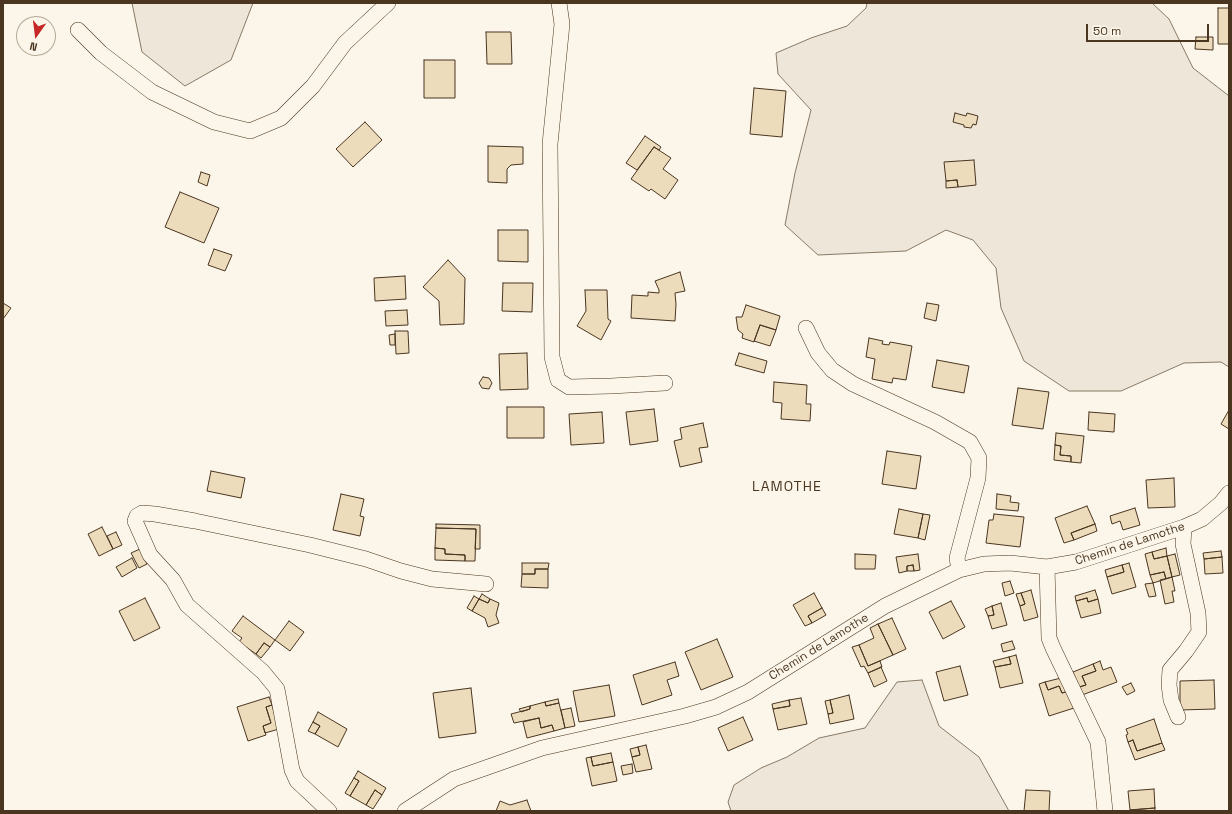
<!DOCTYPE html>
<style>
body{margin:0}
#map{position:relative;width:1232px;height:814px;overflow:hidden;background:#fbf6e9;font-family:"Space Grotesk",sans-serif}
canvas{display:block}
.frame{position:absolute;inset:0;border:4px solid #4a3520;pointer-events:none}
.north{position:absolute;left:16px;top:16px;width:40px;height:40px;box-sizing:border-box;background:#fbf6e9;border:1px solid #b4a999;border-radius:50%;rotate:194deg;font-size:11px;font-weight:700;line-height:16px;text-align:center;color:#4a3520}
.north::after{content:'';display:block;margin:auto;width:14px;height:18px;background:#c62828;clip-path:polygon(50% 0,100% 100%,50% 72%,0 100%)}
.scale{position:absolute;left:1086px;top:24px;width:123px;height:18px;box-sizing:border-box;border:2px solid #4a3520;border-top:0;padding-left:5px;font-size:12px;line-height:14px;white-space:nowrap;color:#4a3520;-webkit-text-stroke:3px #fbf6e9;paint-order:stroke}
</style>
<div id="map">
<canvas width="1232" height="814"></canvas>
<div class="frame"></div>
<div class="north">N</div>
<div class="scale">50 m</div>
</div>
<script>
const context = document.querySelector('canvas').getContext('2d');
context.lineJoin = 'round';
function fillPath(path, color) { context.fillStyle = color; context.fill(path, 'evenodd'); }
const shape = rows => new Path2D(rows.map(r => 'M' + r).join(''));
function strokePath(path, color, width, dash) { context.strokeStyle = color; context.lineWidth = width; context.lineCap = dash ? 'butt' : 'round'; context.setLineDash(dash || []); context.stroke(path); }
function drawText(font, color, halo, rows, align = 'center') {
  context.font = font + ' "Space Grotesk",sans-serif'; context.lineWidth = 3; context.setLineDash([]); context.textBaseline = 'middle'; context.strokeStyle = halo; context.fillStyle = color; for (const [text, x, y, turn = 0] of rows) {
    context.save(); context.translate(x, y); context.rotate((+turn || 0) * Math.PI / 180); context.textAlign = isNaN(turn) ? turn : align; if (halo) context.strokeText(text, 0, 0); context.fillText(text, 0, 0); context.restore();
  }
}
const green = shape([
 [132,3,253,3,231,60,185,86,142,52,132,3],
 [867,3,1152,3,1169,19,1193,68,1229,96,1229,367,1221,362,1184,363,1121,391,1069,391,1024,361,1001,308,996,268,973,240,946,230,906,251,818,255,785,225,795,173,811,110,778,74,776,53,811,38,847,26,866,8,867,3],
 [922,680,939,726,979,757,1009,811,731,811,728,802,734,785,761,768,787,757,819,738,865,728,897,682,922,680]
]);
const building = shape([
 [1218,8,1229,8,1229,44,1218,44,1218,8],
 [486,32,511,32,512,64,487,64,486,32],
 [1196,37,1213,37,1213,50,1195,49,1196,37],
 [424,60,455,60,455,98,424,98,424,60],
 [754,88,786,91,782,137,750,134,754,88],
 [955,113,966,116,967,113,978,116,976,125,973,124,971,128,964,127,964,125,953,122,955,113],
 [365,122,382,140,353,167,336,149,365,122],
 [645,136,661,147,659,150,654,147,637,170,626,163,645,136],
 [488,146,523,147,523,164,511,165,507,169,507,183,488,182,488,146],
 [654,147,671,158,663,169,678,180,665,199,651,189,649,191,631,179,654,147],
 [974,160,976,185,958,187,957,180,946,181,944,162,974,160],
 [201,172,210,175,207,186,198,182,201,172],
 [957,180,958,187,946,188,946,181,957,180],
 [180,192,219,208,204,243,165,227,180,192],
 [498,230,528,230,528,262,498,261,498,230],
 [214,249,232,255,225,271,208,265,214,249],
 [448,260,465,278,464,324,440,325,439,301,423,287,448,260],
 [680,272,685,291,675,293,676,304,675,321,631,318,632,295,648,296,648,292,659,293,659,290,655,281,680,272],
 [405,276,406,299,375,301,374,278,405,276],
 [503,283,533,283,532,312,502,311,503,283],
 [585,290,607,290,608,319,611,321,601,340,577,326,586,311,585,290],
 [3,303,11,308,3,319,3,303],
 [927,303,939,305,936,321,924,318,927,303],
 [746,305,780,316,776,330,760,325,754,342,742,338,743,334,738,330,736,317,742,317,746,305],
 [407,310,408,325,386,326,385,311,407,310],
 [760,325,776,330,770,346,754,341,760,325],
 [395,331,408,331,409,353,396,354,395,331],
 [395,334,395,345,390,345,389,335,395,334],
 [869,338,883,341,882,344,889,345,890,342,912,346,906,380,893,378,892,383,872,379,875,359,866,357,869,338],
 [527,353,528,389,500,390,499,354,527,353],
 [739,353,767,361,764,373,735,365,739,353],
 [937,360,969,366,964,393,932,387,937,360],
 [483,377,489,378,492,383,489,389,482,388,479,383,483,377],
 [774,382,807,385,806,404,811,404,810,421,781,419,782,403,773,402,774,382],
 [1018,388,1049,392,1043,429,1012,425,1018,388],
 [507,407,544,407,544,438,507,438,507,407],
 [654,409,658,441,630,445,626,412,654,409],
 [1229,410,1229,429,1221,424,1229,410],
 [602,412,604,443,571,445,569,414,602,412],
 [1089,412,1115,414,1114,432,1088,430,1089,412],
 [703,423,708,447,699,448,702,462,680,467,674,441,682,439,680,428,703,423],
 [1056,433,1084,436,1081,463,1071,462,1071,456,1060,455,1061,446,1055,445,1056,433],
 [1055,445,1061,446,1060,455,1071,456,1071,462,1054,460,1055,445],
 [887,451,921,456,916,489,882,484,887,451],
 [211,471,245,478,241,498,207,491,211,471],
 [1174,478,1175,507,1148,508,1146,480,1174,478],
 [341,494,364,499,360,516,364,517,360,536,333,530,341,494],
 [997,494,1011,496,1010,502,1019,503,1018,511,996,509,997,494],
 [1087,506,1095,524,1071,533,1074,540,1064,543,1055,518,1087,506],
 [1135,508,1140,525,1123,530,1120,521,1112,524,1110,516,1135,508],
 [899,509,923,514,918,538,894,534,899,509],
 [923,514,930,515,925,540,918,538,923,514],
 [994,514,1024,517,1020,547,986,543,989,520,993,520,994,514],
 [436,524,480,525,480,549,475,549,476,529,436,528,436,524],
 [1095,524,1097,531,1074,540,1071,533,1095,524],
 [102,527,113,549,99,556,88,534,102,527],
 [436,528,476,529,475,561,465,561,465,555,445,554,445,549,435,548,436,528],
 [116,532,122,545,113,549,107,536,116,532],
 [435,548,445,549,445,554,465,555,465,561,435,560,435,548],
 [1166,548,1167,556,1154,559,1152,552,1166,548],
 [140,549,147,564,139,568,131,553,140,549],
 [1221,551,1222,557,1204,559,1203,553,1221,551],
 [1152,552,1154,559,1167,556,1172,577,1166,579,1164,572,1150,575,1145,554,1152,552],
 [855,554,876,555,875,569,855,569,855,554],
 [918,554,920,570,914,571,913,565,907,566,907,571,899,573,896,557,918,554],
 [1175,554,1180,575,1172,577,1167,556,1175,554],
 [1222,557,1223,573,1205,574,1204,559,1222,557],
 [132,558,137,568,122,577,116,567,132,558],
 [522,563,549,563,548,569,535,569,535,574,522,574,522,563],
 [1129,563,1136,587,1112,594,1107,577,1124,572,1122,565,1129,563],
 [913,565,914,571,907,571,907,566,913,565],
 [1122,565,1124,572,1107,577,1105,570,1122,565],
 [535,569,548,569,548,588,521,587,522,574,535,574,535,569],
 [1164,572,1166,579,1153,583,1150,575,1164,572],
 [1172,577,1175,591,1172,591,1174,602,1165,604,1160,580,1172,577],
 [1010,581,1014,593,1005,596,1002,583,1010,581],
 [1153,583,1156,596,1149,597,1145,584,1153,583],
 [1031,590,1038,617,1024,621,1020,606,1025,604,1021,593,1031,590],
 [1095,590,1098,599,1088,602,1087,598,1076,601,1075,596,1095,590],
 [814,593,822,608,808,616,812,623,805,626,793,605,814,593],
 [1021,593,1025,604,1020,606,1016,594,1021,593],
 [482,594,490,599,488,603,479,599,482,594],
 [474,596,479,599,472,611,467,608,474,596],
 [145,598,160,628,134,641,119,611,145,598],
 [1087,598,1088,602,1098,599,1101,613,1081,618,1076,601,1087,598],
 [479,599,488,603,490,599,499,603,496,615,499,623,488,627,485,618,472,611,479,599],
 [951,601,965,627,943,639,929,612,951,601],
 [1001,603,1007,625,992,629,988,616,994,615,992,606,1001,603],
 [992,606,994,615,988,616,985,609,992,606],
 [822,608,826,615,812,623,808,616,822,608],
 [243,616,275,640,270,647,264,643,256,654,239,642,242,638,232,631,243,616],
 [892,618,906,649,893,655,878,624,892,618],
 [289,621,304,632,290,651,275,640,289,621],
 [878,624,893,655,868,666,859,645,874,638,870,628,878,624],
 [717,639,733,677,701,690,685,652,717,639],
 [1012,641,1015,649,1003,652,1001,644,1012,641],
 [264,643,270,647,261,658,256,654,264,643],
 [859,645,868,666,880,661,882,667,868,673,864,666,861,667,852,647,859,645],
 [1016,655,1023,683,1000,688,995,667,1011,664,1009,657,1016,655],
 [1009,657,1011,664,995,667,993,661,1009,657],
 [1100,661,1103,670,1111,667,1117,682,1082,695,1079,687,1086,685,1082,676,1096,671,1093,664,1100,661],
 [675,662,679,676,667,680,672,695,642,705,633,675,675,662],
 [1093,664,1096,671,1082,676,1086,685,1079,687,1073,672,1093,664],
 [960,666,968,695,944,701,936,672,960,666],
 [881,667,887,681,874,687,868,673,881,667],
 [1065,677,1069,691,1062,693,1059,686,1048,690,1045,682,1065,677],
 [1214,680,1215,709,1180,710,1180,681,1214,680],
 [1045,682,1048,690,1059,686,1062,693,1069,691,1074,708,1049,716,1039,684,1045,682],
 [1131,683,1135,691,1127,695,1122,687,1131,683],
 [609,685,615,716,579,722,573,691,609,685],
 [471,688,476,733,439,738,433,693,471,688],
 [849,695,854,719,830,724,828,714,833,713,830,700,849,695],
 [269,697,272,705,266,707,271,723,263,726,266,735,248,741,237,707,269,697],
 [801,698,807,724,778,730,773,709,790,706,789,700,801,698],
 [558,699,559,703,546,706,545,702,558,699],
 [789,700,790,706,773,709,772,704,789,700],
 [830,700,833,713,828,714,825,701,830,700],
 [545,702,546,706,559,703,565,728,554,731,552,725,541,728,539,718,514,723,511,714,530,709,530,706,545,702],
 [272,705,279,729,265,733,263,726,271,723,266,707,272,705],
 [530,706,530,709,521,712,519,709,530,706],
 [571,708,575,726,565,728,561,710,571,708],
 [318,712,347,729,338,747,315,734,320,726,313,722,318,712],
 [743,717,753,740,728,751,718,728,743,717],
 [539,718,541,728,552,725,554,731,527,738,523,722,539,718],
 [1154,719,1162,743,1137,751,1133,740,1128,742,1126,735,1128,734,1126,729,1154,719],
 [313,722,320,726,315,734,308,731,313,722],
 [1133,740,1137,751,1162,743,1165,750,1135,760,1128,742,1133,740],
 [646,745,652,769,636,772,632,757,640,755,638,747,646,745],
 [638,747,640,755,632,757,630,749,638,747],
 [611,753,613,762,593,766,591,757,611,753],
 [591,757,593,766,613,762,617,781,592,786,586,758,591,757],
 [632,764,633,773,623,775,621,766,632,764],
 [358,771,386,788,382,795,375,790,366,805,350,796,359,781,354,778,358,771],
 [354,778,359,781,350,796,345,793,354,778],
 [1154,789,1155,808,1130,810,1128,791,1154,789],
 [375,790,382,795,373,809,366,805,375,790],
 [1026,790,1050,791,1049,811,1024,811,1026,790],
 [527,800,531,811,496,811,500,801,510,805,527,800],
 [1155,808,1155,811,1130,811,1130,810,1155,808]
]);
const street = shape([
 [559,3,562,24,550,144,552,357,558,380,569,387,611,386,665,383],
 [78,30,101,53,152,92,214,122,250,131,281,118,313,86,345,43,388,3],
 [806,328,818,353,832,370,853,384,935,422,970,442,979,458,978,478,957,558,959,570],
 [1047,567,1049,638,1053,648,1098,742,1105,811],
 [1178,717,1171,700,1169,685,1170,670,1186,651,1199,632,1198,613,1183,544,1184,527],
 [329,811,297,781,292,770,277,689,263,672,187,605,173,580,150,555,135,521,137,516,142,513,155,514,195,521,310,545,366,559,401,571,432,579,486,584],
 [405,811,454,779,542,748,685,716,716,707,748,692,885,606,959,570,984,564,1010,563,1047,567,1076,562,1184,527,1202,519,1221,503,1229,493]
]);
const streetNames = [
 ["Chemin de Lamothe",1130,544,-18],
 ["Chemin de Lamothe",819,647,-32]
];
const quarterNames = [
 ["LAMOTHE",787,487]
];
fillPath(green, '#ede6d9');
strokePath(green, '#887966', 1);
fillPath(building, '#ecdcbc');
strokePath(building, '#4a3520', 1);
strokePath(street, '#4a3520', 16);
strokePath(street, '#fbf6e9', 15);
drawText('12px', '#4a3520', '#fbf6e9', streetNames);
context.letterSpacing = '1px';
drawText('14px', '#4a3520', '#fbf6e9', quarterNames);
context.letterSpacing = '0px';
</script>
